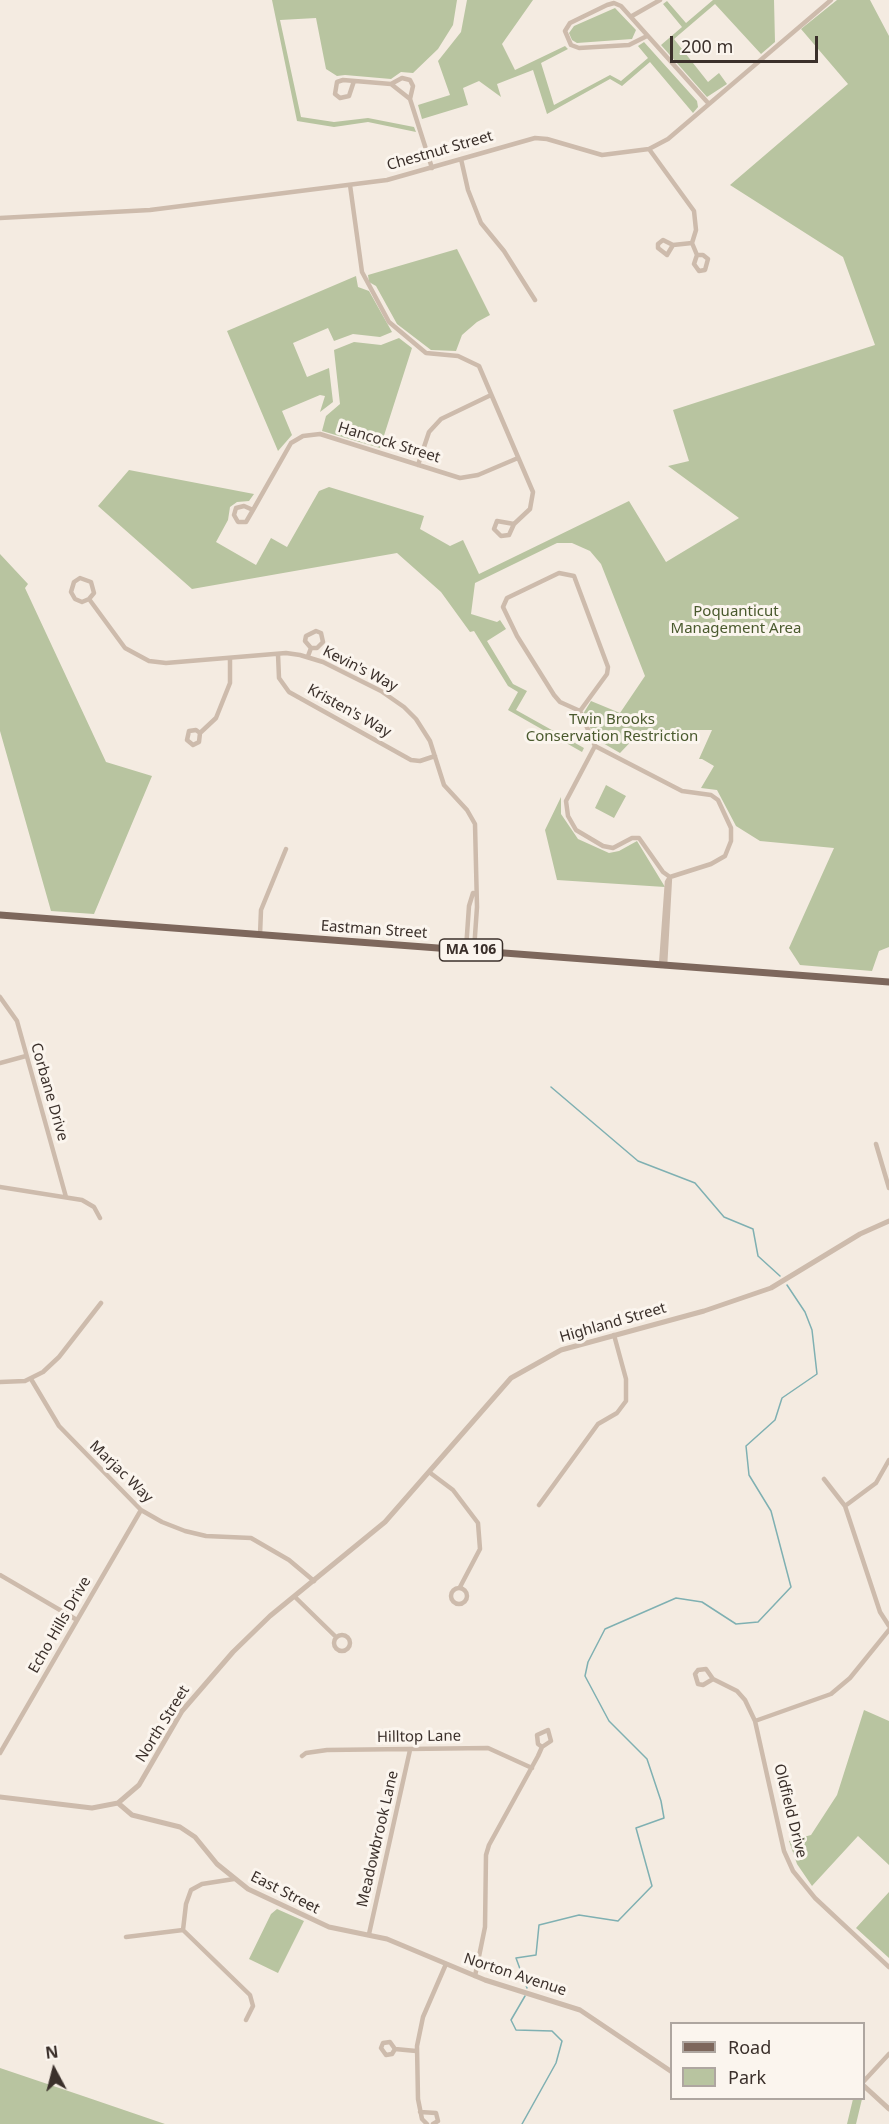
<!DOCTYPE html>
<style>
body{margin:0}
#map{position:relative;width:889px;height:2124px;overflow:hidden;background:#f4ebe1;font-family:"Noto Sans",sans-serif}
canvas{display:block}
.legend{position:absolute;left:670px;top:2022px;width:195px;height:78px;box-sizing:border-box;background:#fbf5ee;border:2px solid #aea6a0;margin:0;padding:8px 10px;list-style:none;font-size:18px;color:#3b302b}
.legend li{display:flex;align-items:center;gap:12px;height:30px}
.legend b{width:30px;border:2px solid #aea6a0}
.north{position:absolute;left:24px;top:2040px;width:60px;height:60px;-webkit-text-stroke:4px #fbf5ee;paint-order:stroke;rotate:353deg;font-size:16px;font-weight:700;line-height:24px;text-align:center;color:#3b302b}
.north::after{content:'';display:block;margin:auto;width:21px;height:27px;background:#3b302b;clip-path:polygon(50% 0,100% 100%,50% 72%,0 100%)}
.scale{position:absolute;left:670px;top:36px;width:148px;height:27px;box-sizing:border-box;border:3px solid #3b302b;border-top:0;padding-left:8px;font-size:18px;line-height:21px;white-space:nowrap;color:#3b302b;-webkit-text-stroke:4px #fbf5ee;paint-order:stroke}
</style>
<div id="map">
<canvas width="889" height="2124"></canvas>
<ul class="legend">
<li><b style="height:8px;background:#7d675c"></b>Road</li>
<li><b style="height:16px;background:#b8c4a0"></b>Park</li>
</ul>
<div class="north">N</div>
<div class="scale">200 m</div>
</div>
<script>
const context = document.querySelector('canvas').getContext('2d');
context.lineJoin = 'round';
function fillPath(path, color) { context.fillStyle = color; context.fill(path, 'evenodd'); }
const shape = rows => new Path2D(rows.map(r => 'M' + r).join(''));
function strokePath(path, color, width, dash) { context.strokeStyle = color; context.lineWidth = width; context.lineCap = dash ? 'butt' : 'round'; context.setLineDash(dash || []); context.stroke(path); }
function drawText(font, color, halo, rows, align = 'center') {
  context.font = font + ' "Noto Sans",sans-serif'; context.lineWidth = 6; context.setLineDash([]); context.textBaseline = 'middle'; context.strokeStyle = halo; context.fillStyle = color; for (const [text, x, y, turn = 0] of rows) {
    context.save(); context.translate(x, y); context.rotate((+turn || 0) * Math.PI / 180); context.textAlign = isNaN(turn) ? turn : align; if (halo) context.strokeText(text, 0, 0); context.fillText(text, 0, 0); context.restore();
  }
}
const green = shape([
 [272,0,457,0,453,25,438,49,413,73,401,72,391,79,345,75,337,76,326,69,316,18,280,20,301,117,334,122,368,118,414,127,416,132,368,122,334,127,297,121],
 [467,0,533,0,502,44,515,70,565,46,568,49,541,63,554,105,610,75,621,81,648,58,638,46,644,42,697,101,698,107,693,113,650,62,622,86,610,79,547,114,533,70,497,84,501,97,479,81,463,88,468,105,422,119,418,105,450,95,438,61,461,32],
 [713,0,774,0,775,42,761,54,715,4,674,39,708,82,719,73,727,84,707,97,661,45,682,27,663,4,667,1,686,23],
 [837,0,870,0,889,36,889,947,879,951,872,971,800,965,789,948,834,848,760,841,736,826,717,790,701,788,714,766,702,759,699,759,712,730,642,730,620,753,596,739,583,714,591,701,620,713,645,676,601,564,590,551,572,543,557,543,475,583,471,614,497,622,500,620,506,629,487,641,513,684,527,691,516,710,584,748,582,752,508,710,518,692,508,686,474,631,470,632,441,592,397,553,192,589,98,506,129,470,254,494,249,501,237,502,230,507,228,520,216,542,256,565,271,538,287,547,319,491,329,487,424,516,420,529,450,546,463,540,479,574,629,501,666,562,739,518,668,466,689,461,673,410,875,345,843,257,730,185,848,84,801,29],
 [615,8,636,30,632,39,577,43,572,40,569,33,574,26],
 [457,249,490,315,477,322,462,335,456,351,431,350,397,324,376,286,369,282,368,275],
 [356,276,358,287,369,291,392,332,380,337,353,334,334,341,328,328,293,343,307,377,329,368,333,402,320,412,325,396,320,395,282,411,292,435,278,451,227,331],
 [399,338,412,348,380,448,322,431,326,416,340,404,334,350,354,342,381,345],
 [0,554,28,584,25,588,106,762,152,776,94,914,51,911,0,731],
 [606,785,626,796,614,818,595,808],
 [561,797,561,814,578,839,609,853,619,851,637,841,665,887,557,880,545,830],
 [864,1710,889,1721,889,1865,858,1836,812,1886,797,1864,789,1841,811,1835,837,1795],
 [889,1892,889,1958,856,1928],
 [277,1909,304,1921,278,1973,249,1959,271,1914],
 [0,2068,83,2096,165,2124,0,2124],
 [853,2099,862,2099,856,2124,847,2124]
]);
const stream = shape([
 [551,1087,638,1161,695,1183,724,1217,753,1229,758,1256,780,1276],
 [527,1988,516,1958,536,1955,539,1925,579,1915,618,1921,652,1886,636,1828,664,1818,661,1801,647,1759,609,1721,585,1676,588,1662,605,1629,676,1598,702,1602,736,1624,758,1622,791,1587,771,1511,749,1475,746,1446,775,1420,782,1398,817,1374,812,1330,805,1312,787,1285],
 [522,2124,556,2063,562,2041,552,2031,516,2030,511,2020,525,1996]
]);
const minor = shape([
 [632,16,660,0],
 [647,36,629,45,579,48,571,45,565,31,570,23,607,5,614,3,621,6,709,104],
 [354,81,349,96,340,98,335,94,337,82,343,80,391,84],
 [410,99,391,84,402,78,410,80,413,86,410,99,432,168],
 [649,149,694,211,696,230,692,243,697,255,694,264,699,271,705,270,708,259,703,255,697,255],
 [461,159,468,190,481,223,504,251,535,300],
 [350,185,362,272,389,322,426,353,458,356,479,366,533,492,530,509,514,524,497,521,494,529,501,536,509,535,514,524],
 [0,218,150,210,387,180,535,138,547,139,602,155,649,149,668,139,831,0],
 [673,245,667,255,658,248,658,244,663,240,673,245,692,243],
 [418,465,429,432,441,419,491,395],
 [253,510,244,506,236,508,234,515,238,522,246,522,253,510,291,443,303,436,320,434,460,478,478,475,518,458],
 [89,599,94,593,91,582,80,578,74,582,71,592,75,599,82,602,89,599,125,648,149,661,166,663,286,653,300,655,323,662,381,691,404,707,416,719,430,741,444,785,467,810,475,824,477,907,474,950],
 [278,654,279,678,289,692,411,760,420,761,435,756],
 [308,656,311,648,305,641,306,636,316,631,321,633,323,642,317,648,311,648],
 [580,711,560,702,554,695,517,636,503,607,507,598,559,573,574,576,608,667,607,674,580,711,595,746],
 [200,733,196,730,189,731,187,740,193,745,199,742,200,733,216,718,230,683,230,658],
 [595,746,682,791,711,795,718,800,731,828,731,841,725,856,711,864,670,877],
 [595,746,566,801,568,816,576,830,603,846,613,848,632,838,639,838,663,872,670,877],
 [260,935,261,910,286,849],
 [466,949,469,906,473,893],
 [661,966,667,882,670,877],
 [665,966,670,877],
 [0,997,17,1021,66,1197],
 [0,1063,26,1056],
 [876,1144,889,1188],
 [0,1187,82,1200,94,1207,100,1218],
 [31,1379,59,1426,141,1510,162,1522,185,1531,206,1536,251,1538,289,1560,314,1581],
 [0,1382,25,1381,43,1372,59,1357,101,1303],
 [429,1472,453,1490,478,1523,480,1549,460,1587],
 [824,1479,845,1506,880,1612,889,1626],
 [539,1505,598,1424,617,1413,626,1401,626,1379,614,1335],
 [845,1506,876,1483,889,1460],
 [0,1575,77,1620],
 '451 1596a8 8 0 1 1 16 0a8 8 0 1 1-16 0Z',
 [295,1597,336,1637],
 '334 1643a8 8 0 1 1 16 0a8 8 0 1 1-16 0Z',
 [713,1679,703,1685,698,1684,695,1674,698,1670,706,1669,713,1679,737,1691,745,1700,755,1721,784,1851,793,1871,815,1898,889,1967],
 [755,1721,831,1694,850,1678,889,1630],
 [0,1753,141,1510],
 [302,1756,306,1753,327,1750,488,1748,532,1768],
 [183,1930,186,1904,191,1890,202,1884,234,1879],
 [369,1934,410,1750],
 [126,1937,183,1930,250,1995,253,2006,246,2020],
 [475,1976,485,1927,486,1855,489,1845,538,1756,542,1747,538,1744,537,1735,548,1730,551,1741,542,1747],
 [395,2049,392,2054,386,2055,381,2048,383,2043,390,2042,395,2049,416,2051],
 [864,2081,889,2054],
 [420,2112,436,2113,438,2121,433,2124],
 [427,2124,422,2119,418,2099,417,2046,423,2017,446,1964]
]);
const tertiary = shape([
 [0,1797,92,1808,118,1803,132,1815,180,1827,195,1837,217,1864,248,1889,329,1927,387,1939,485,1980,580,2010,672,2072],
 [118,1803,139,1785,182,1711,233,1652,270,1616,385,1522,511,1378,561,1350,704,1311,771,1288,860,1234,889,1221],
 [864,2086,889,2109]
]);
const primary = shape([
 [0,915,889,982]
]);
const shields = [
 [471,950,63]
];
const shieldNames = [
 ["MA 106",471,950]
];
const streetNames = [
 ["Chestnut Street",440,151,-16],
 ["Hancock Street",389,443,17],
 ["Kevin's Way",360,669,27],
 ["Kristen's Way",349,711,29],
 ["Eastman Street",374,930,4],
 ["Corbane Drive",49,1092,74],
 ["Highland Street",613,1323,-16],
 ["Marjac Way",121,1472,44],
 ["Echo Hills Drive",60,1625,-60],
 ["North Street",163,1724,-58],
 ["Hilltop Lane",419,1737,-1],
 ["Oldfield Drive",790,1811,76],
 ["Meadowbrook Lane",378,1839,-77],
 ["East Street",285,1893,27],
 ["Norton Avenue",515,1975,18]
];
const parkNames = [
 ["Poquanticut",736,612],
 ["Management Area",736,629],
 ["Twin Brooks",612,720],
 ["Conservation Restriction",612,737]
];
fillPath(green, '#b8c4a0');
strokePath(stream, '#7fb0b2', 1.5);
strokePath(minor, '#cdbbac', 4.5);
strokePath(tertiary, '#cdbbac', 5);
strokePath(primary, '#7d675c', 7);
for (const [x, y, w] of shields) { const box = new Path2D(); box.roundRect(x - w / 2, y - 11, w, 22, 4.5); context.fillStyle = '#fbf5ee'; context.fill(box); strokePath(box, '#3b302b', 1.5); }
drawText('bold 14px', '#3b302b', null, shieldNames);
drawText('15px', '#3b302b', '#fbf5ee', streetNames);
drawText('15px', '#4a5a2e', '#fbf5ee', parkNames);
</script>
